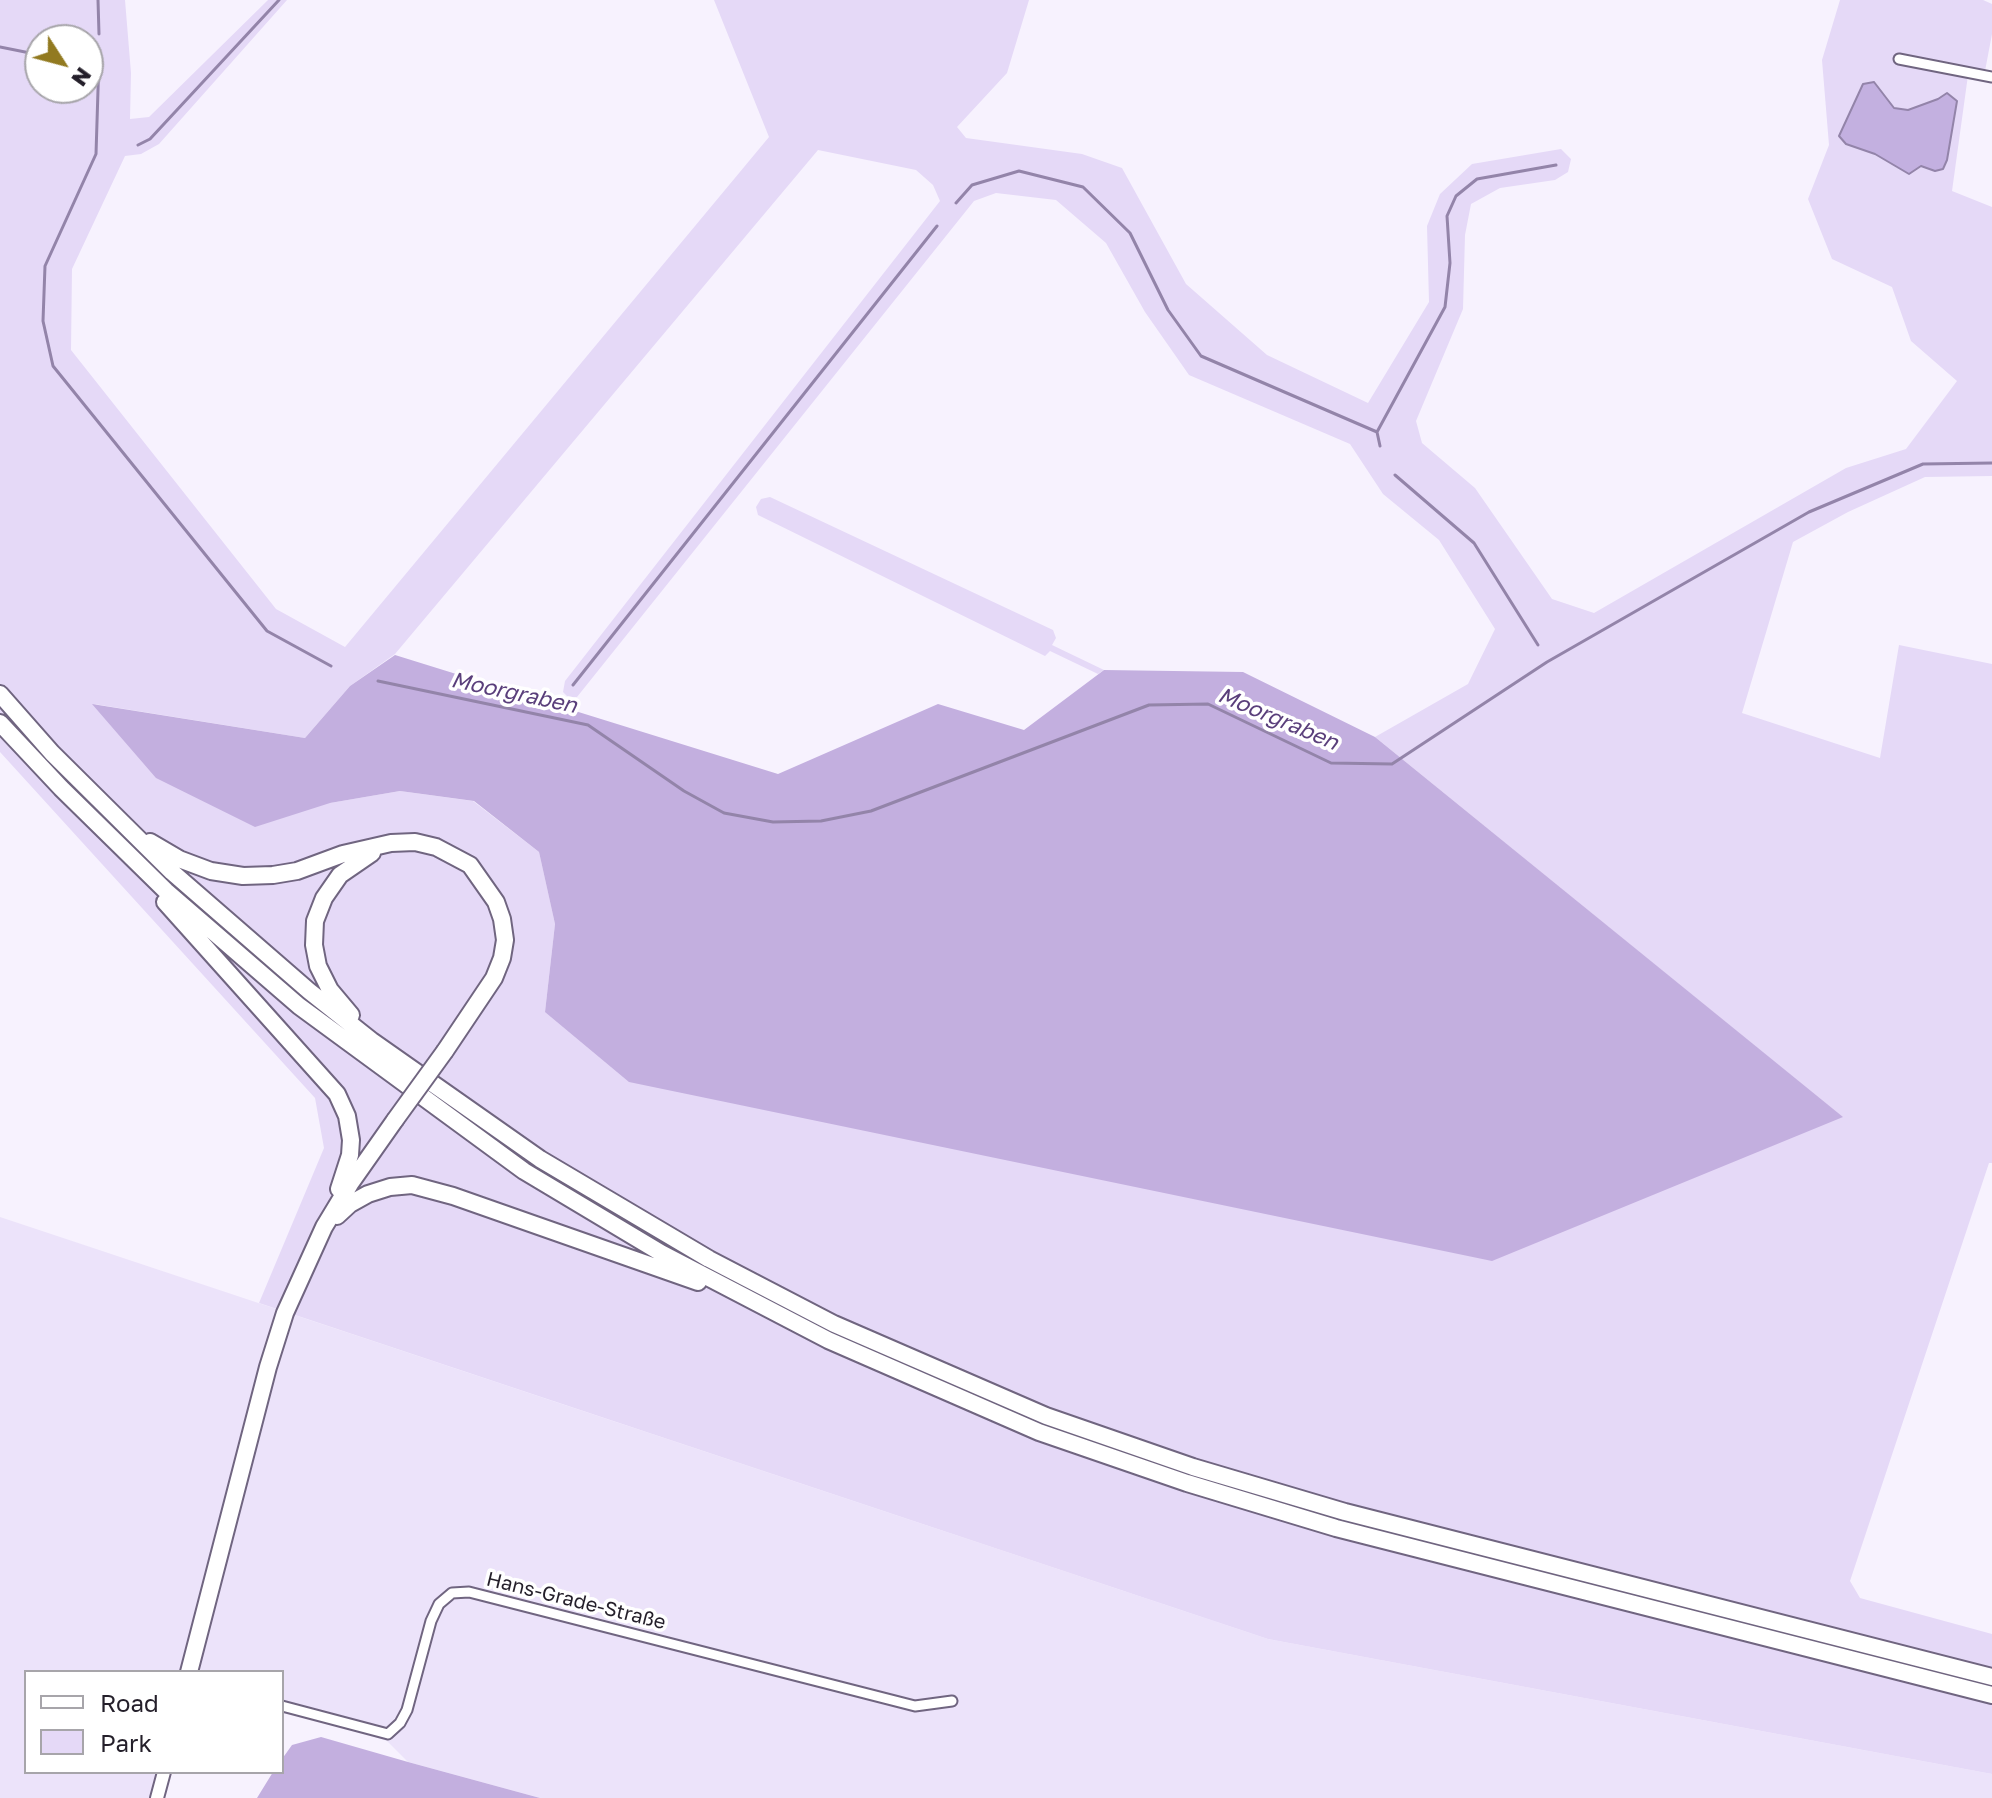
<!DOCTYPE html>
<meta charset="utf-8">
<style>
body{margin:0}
#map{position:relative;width:1992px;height:1798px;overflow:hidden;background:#f7f2fe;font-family:"Golos Text",sans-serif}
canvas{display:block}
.legend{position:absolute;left:24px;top:1670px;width:260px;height:104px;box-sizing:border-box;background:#fff;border:2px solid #a7a5aa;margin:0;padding:10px 14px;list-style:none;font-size:24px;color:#241f2a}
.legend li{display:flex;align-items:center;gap:16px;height:40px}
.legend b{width:40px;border:2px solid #a7a5aa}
.north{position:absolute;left:24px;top:24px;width:80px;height:80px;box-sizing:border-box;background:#fff;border:2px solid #a7a5aa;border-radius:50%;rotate:126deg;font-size:22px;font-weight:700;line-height:32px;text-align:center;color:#241f2a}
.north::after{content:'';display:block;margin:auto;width:28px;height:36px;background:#927a20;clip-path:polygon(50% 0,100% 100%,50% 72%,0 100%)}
</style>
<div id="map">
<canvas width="1992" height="1798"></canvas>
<ul class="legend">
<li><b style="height:10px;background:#fff"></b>Road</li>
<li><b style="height:22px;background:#e5d9f7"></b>Park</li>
</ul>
<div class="north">N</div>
</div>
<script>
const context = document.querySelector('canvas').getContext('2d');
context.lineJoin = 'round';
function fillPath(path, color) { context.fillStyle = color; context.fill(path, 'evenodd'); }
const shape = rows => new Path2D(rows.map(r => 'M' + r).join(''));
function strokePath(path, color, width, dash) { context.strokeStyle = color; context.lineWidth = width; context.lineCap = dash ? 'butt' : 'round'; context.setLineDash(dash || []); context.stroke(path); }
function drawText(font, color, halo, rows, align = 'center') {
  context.font = font + ' "Golos Text",sans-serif'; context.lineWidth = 7; context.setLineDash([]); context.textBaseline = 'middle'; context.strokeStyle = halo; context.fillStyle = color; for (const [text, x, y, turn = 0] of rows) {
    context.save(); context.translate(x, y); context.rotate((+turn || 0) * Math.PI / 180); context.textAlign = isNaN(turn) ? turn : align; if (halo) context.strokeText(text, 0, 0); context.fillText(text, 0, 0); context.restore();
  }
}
const built = shape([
 [0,1217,1268,1639,1992,1774,1992,1798,540,1798,408,1762,387,1741,282,1706,282,1672,26,1672,26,1772,164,1772,157,1798,0,1798]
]);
const green = shape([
 [0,0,125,0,131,73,130,119,149,117,268,0,287,0,159,144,141,154,125,156,72,269,71,350,276,609,345,647,769,137,714,0,1029,0,1007,73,957,127,966,138,1082,154,1122,168,1186,284,1267,355,1368,403,1429,302,1427,226,1440,194,1472,164,1561,149,1571,159,1568,172,1555,180,1500,188,1471,204,1465,235,1463,309,1416,421,1422,443,1475,488,1552,599,1594,613,1846,468,1906,449,1957,381,1911,341,1892,287,1832,259,1808,199,1829,145,1822,60,1840,0,1983,0,1992,4,1992,34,1985,71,1969,68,1952,191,1992,207,1992,476,1925,477,1848,512,1793,542,1742,713,1880,758,1899,645,1992,664,1992,1163,1989,1163,1850,1581,1860,1598,1992,1634,1992,1774,1268,1639,259,1303,324,1148,315,1098,0,752],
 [40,40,88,40,88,88,40,88],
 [818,150,916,170,933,185,940,201,565,681,563,692,569,698,577,697,974,201,996,193,1056,200,1106,243,1145,312,1189,375,1350,444,1383,494,1439,540,1495,629,1468,684,1375,737,1842,1117,545,1012,555,924,539,852,473,801,400,791,330,803,94,704,305,738,350,686,395,654],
 [770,497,1053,630,1056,638,1052,645,1104,670,1098,674,1050,651,1045,656,758,515,756,507,761,499]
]);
const forest = shape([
 [395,655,778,774,938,704,1024,730,1104,670,1243,672,1375,737,1843,1117,1492,1261,629,1082,545,1012,555,924,539,852,474,801,400,791,330,803,255,827,156,778,92,704,305,738,350,686],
 [321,1737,408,1762,540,1798,257,1798,273,1772,282,1772,282,1759,292,1745]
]);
const water = shape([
 [1874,82,1894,108,1908,110,1938,99,1947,93,1957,101,1947,160,1943,169,1935,171,1921,166,1909,174,1875,154,1846,144,1839,136,1863,84,1874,82]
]);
const stream = shape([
 [98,0,99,34],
 [0,47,40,55],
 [99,58,96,154,45,266,43,321,53,366,267,631,331,666],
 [138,145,150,139,279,0],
 [956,203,972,185,1019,171,1083,187,1130,233,1168,310,1201,356,1377,432,1380,446],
 [1377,432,1445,307,1450,263,1447,216,1456,196,1477,179,1556,165],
 [1395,475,1474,543,1538,645],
 [378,681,588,725,684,791,724,813,773,822,821,821,871,811,1149,705,1208,704,1331,763,1392,764,1547,662,1809,512,1923,464,1992,463],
 [573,685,937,226]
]);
const street = shape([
 [1899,59,1992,77],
 [282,1706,388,1734,400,1723,407,1710,431,1621,439,1604,452,1593,469,1592,915,1706,952,1701]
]);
const secondary = shape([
 [157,1798,164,1772]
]);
const highway = shape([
 [0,694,52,753,172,872,309,991,372,1041,540,1159,709,1259,834,1324,1046,1416,1193,1467,1345,1512,1992,1677],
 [0,723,61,788,166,891,299,1006,524,1171,661,1253,828,1340,1039,1432,1187,1483,1336,1528,1992,1695],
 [150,842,179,859,211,871,243,876,273,875,297,871,343,854,391,843,415,842,436,847,470,865,496,902,502,919,505,940,502,958,494,978,445,1051],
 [165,902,337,1094,347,1116,351,1140,350,1155,339,1189],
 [351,1015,330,990,318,966,314,945,315,921,324,898,340,875,372,853],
 [337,1216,350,1204,368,1194,390,1187,412,1185,453,1196,698,1282],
 [189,1672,268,1367,285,1313,324,1227,350,1184,395,1120]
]);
const highwayBridge = shape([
 [395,1120,445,1051]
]);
const streetNames = [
 ["Hans-Grade-Straße",576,1601,14]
];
const waterNames = [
 ["Moorgraben",514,693,12],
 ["Moorgraben",1278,719,23]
];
fillPath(built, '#ece3fa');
fillPath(green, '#e5d9f7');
fillPath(forest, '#c3afdf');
fillPath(water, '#c3b0e0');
strokePath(water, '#9384a9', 2);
strokePath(stream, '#9384a9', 3);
strokePath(street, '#706580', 13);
strokePath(secondary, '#706580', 16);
strokePath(highway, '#706580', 20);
strokePath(street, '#fff', 9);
strokePath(secondary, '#fff', 12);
strokePath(highway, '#fff', 16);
strokePath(highwayBridge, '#706580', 20, []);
strokePath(highwayBridge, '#fff', 16);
drawText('20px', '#241f2a', '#fff', streetNames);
drawText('italic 22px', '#5a3f7b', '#fff', waterNames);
</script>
